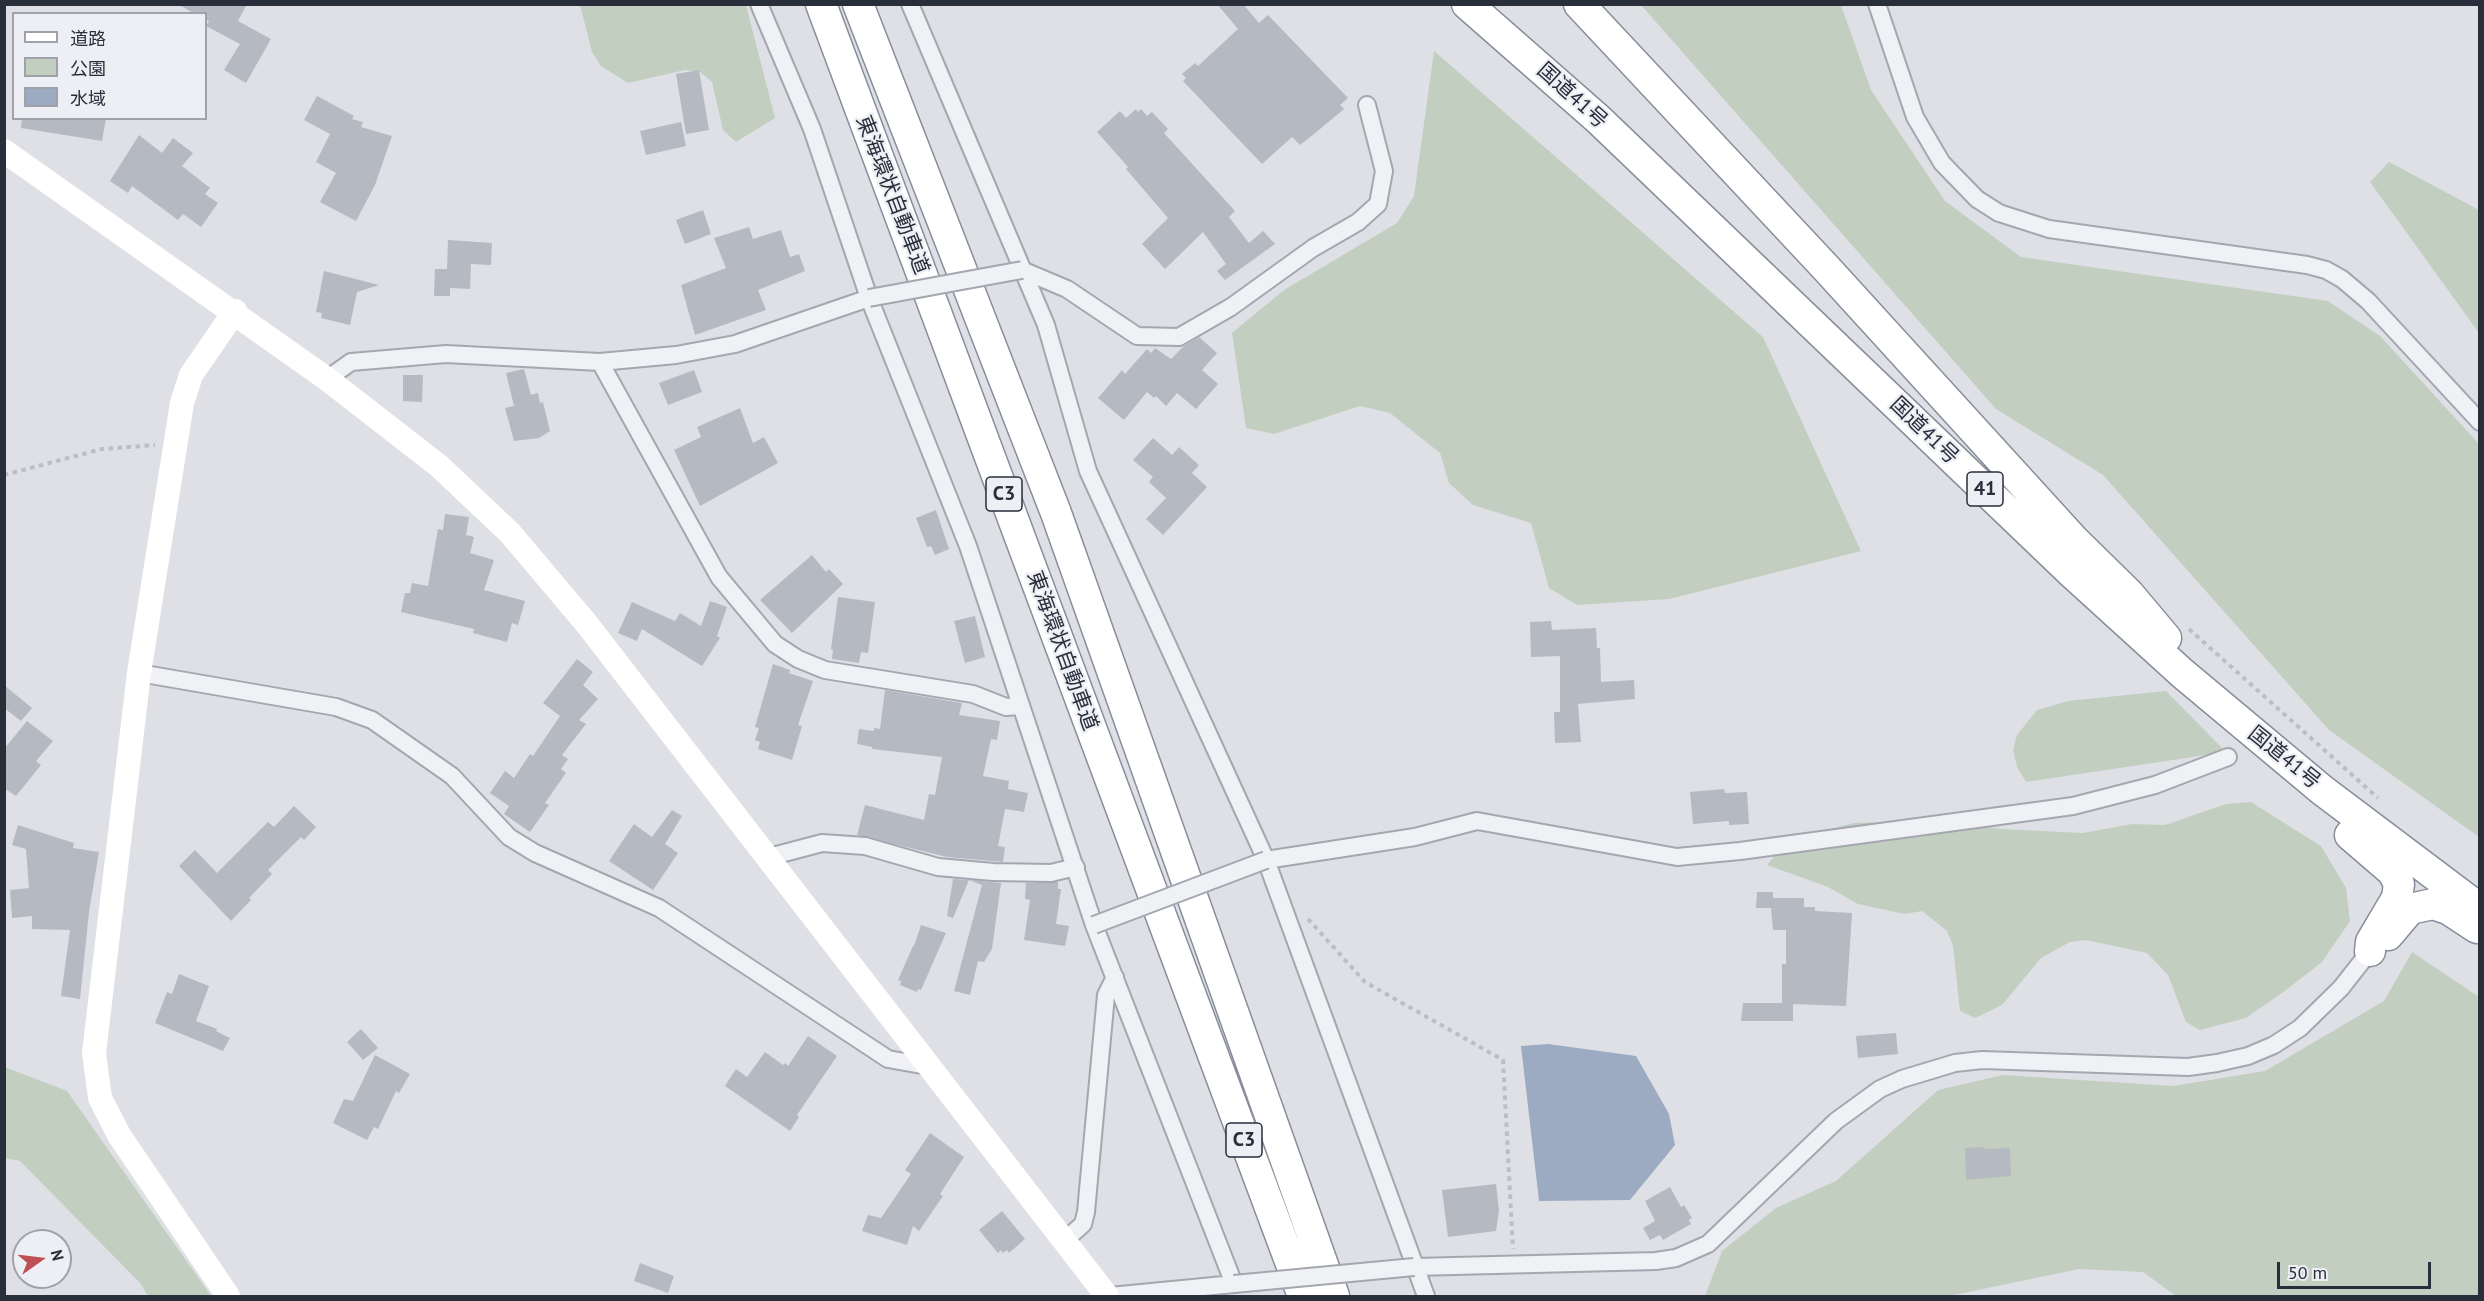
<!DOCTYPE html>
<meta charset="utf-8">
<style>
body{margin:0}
#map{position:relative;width:2484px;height:1301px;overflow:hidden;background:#dee0e6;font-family:"PT Sans","Noto Sans JP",sans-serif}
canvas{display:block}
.frame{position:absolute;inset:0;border:6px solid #292e3b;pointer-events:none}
.legend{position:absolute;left:12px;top:12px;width:195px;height:108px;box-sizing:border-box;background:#edeff4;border:2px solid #9fa2aa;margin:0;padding:8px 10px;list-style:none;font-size:18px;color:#292e3b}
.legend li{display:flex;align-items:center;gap:12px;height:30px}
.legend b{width:30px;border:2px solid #9fa2aa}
.north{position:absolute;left:12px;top:1229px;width:60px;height:60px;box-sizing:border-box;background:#edeff4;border:2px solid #9fa2aa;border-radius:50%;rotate:76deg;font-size:16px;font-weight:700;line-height:24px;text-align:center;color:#292e3b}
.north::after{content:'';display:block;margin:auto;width:21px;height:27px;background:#bf4e55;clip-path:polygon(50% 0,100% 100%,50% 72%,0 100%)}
.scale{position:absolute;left:2277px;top:1262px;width:154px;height:27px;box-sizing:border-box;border:3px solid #292e3b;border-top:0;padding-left:8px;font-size:18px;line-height:21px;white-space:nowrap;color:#292e3b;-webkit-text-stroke:4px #edeff4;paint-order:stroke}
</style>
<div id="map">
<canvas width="2484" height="1301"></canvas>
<div class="frame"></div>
<ul class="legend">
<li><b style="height:8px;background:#fff"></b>道路</li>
<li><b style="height:16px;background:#c2cfc0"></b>公園</li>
<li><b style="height:16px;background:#9cabc2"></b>水域</li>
</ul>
<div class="north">N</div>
<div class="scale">50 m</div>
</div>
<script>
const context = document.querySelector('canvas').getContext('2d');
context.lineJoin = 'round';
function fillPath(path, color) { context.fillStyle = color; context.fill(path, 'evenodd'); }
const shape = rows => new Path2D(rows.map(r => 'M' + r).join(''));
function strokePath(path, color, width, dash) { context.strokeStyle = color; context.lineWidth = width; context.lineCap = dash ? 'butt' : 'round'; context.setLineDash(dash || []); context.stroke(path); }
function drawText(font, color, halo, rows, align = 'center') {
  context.font = font + ' "PT Sans","Noto Sans JP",sans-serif'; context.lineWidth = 4.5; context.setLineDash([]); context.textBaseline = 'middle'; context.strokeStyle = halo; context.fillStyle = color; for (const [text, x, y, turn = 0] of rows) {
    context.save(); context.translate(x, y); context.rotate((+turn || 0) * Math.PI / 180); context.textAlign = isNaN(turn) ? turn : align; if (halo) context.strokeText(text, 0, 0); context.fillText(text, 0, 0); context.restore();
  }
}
const green = shape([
 [580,5,746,5,775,118,736,142,723,130,712,82,700,72,685,70,628,83,601,66,592,52],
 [1641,5,1841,5,1871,90,1945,201,2021,257,2328,301,2380,336,2479,444,2479,837,2329,730,2103,475,1996,409],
 [1434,51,1763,337,1861,551,1669,599,1577,605,1549,588,1531,523,1473,505,1449,483,1440,453,1390,413,1360,406,1274,434,1246,428,1232,333,1284,290,1397,223,1414,196],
 [2389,162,2479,210,2479,333,2370,182],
 [2166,691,2226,752,2026,782,2017,767,2013,750,2017,735,2037,710,2068,701],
 [2251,802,2321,846,2346,888,2350,921,2322,962,2286,990,2246,1018,2200,1030,2186,1022,2168,975,2147,953,2086,940,2070,942,2041,958,2002,1005,1975,1018,1960,1011,1953,946,1947,931,1922,911,1905,914,1858,904,1828,887,1767,865,1788,840,1854,823,1938,820,2002,829,2083,833,2132,824,2165,825,2226,804],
 [2412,952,2479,997,2479,1296,2176,1296,2143,1272,2079,1269,1949,1296,1705,1296,1722,1251,1776,1208,1836,1181,1938,1090,2003,1075,2173,1086,2265,1071,2384,1001],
 [5,1067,67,1091,211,1296,148,1296,140,1283,20,1161,5,1158]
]);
const water = shape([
 [1548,1044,1636,1056,1669,1114,1675,1145,1630,1200,1539,1201,1521,1046]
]);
const building = shape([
 [178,4,247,4,238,21,271,39,246,83,224,70,240,44,206,26,209,21,206,19,206,14,195,14],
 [1217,4,1243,4,1259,23,1268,15,1348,98,1340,105,1344,109,1314,134,1300,145,1292,137,1262,164,1183,81,1186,78,1182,74,1195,63,1198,66,1238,29],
 [699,70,709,130,686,134,676,74],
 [317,96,354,116,352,119,363,122,361,127,392,136,375,185,356,221,320,202,336,173,316,162,330,134,304,120],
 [1136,109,1138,112,1141,109,1147,116,1152,112,1168,129,1164,133,1235,211,1229,217,1249,243,1263,231,1275,244,1225,280,1217,271,1226,264,1203,232,1165,269,1142,244,1168,218,1126,169,1128,167,1097,132,1120,111,1126,118],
 [22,118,106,118,102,141,21,128],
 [681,122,686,146,646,155,640,131],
 [139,135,162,153,173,138,193,153,182,166,210,188,205,194,218,203,201,227,183,214,178,220,132,186,128,193,110,181],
 [703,210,711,234,685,244,676,220],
 [749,227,753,239,781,230,790,257,799,254,805,271,758,290,766,310,695,335,681,285,726,268,714,238],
 [448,240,492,243,491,265,471,264,470,289,450,288,450,296,434,296,435,269,447,269],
 [324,271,379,285,357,292,350,325,321,318,322,313,316,312],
 [1199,337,1217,353,1202,370,1218,384,1196,409,1177,393,1166,406,1156,396,1154,398,1147,392,1124,420,1098,398,1122,370,1125,374,1147,349,1151,353,1155,348,1171,359,1183,347],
 [524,369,531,395,538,393,540,403,543,402,550,431,539,438,514,441,505,408,514,406,506,373],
 [694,370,702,392,668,405,659,383],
 [403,375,423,375,422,402,403,401],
 [740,408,753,443,764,437,778,463,700,506,674,450,701,437,697,427],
 [1153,438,1172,455,1179,447,1199,465,1192,473,1207,487,1163,535,1146,519,1166,498,1149,482,1153,477,1133,460],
 [936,510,949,549,935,555,931,546,927,547,916,518],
 [445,514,469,517,466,535,474,537,470,553,494,560,484,590,525,601,518,625,512,623,507,642,473,633,474,629,401,612,405,593,410,593,412,583,428,586,438,529,443,530],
 [812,555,826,572,829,569,843,584,792,633,760,600],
 [838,597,875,602,868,653,861,652,859,663,832,659,833,650,831,649],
 [710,601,727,607,717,636,720,638,702,666,642,629,637,641,618,633,632,602,675,621,680,613,701,626],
 [975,616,985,657,965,663,954,621],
 [1551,621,1552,630,1596,628,1597,648,1600,648,1601,682,1634,680,1635,699,1578,704,1581,742,1555,743,1554,712,1560,712,1560,656,1531,657,1530,622],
 [577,659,593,672,583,685,598,699,579,720,586,724,562,755,568,759,561,769,566,773,545,803,549,805,530,832,504,814,509,806,490,793,505,771,514,778,530,754,533,756,560,716,543,703],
 [773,664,790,670,789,673,813,681,798,725,802,726,792,760,758,749,760,742,755,740,759,728,755,727],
 [4,685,32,708,21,721,4,708],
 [885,690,962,703,959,715,1000,721,997,740,991,739,983,776,1009,781,1008,789,1028,793,1024,812,1005,809,998,846,1005,847,1003,862,947,857,857,835,865,805,924,820,929,794,935,795,942,757,872,749,872,747,857,744,859,729,874,731,874,728,880,729],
 [27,721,53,741,36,761,41,765,16,796,4,788,4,749],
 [1724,789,1725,793,1747,792,1749,824,1729,825,1729,821,1693,824,1690,792],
 [294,806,316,827,304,840,301,837,268,870,272,874,249,898,251,900,231,921,179,866,195,850,217,873,268,822,274,827],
 [672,810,682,816,665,844,678,853,653,890,609,861,634,824,652,837],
 [18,825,74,843,73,848,99,852,89,912,80,999,61,996,70,930,32,929,32,916,12,918,10,890,29,888,26,849,12,845],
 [953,879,969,880,953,918,947,916],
 [969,880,1001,883,992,949,984,962,978,961,970,995,954,991,982,885],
 [1058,882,1058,889,1061,889,1056,924,1069,926,1065,946,1024,940,1030,900,1025,899,1026,883],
 [1757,892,1773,892,1773,898,1804,898,1804,907,1815,907,1815,911,1852,913,1846,1006,1793,1004,1793,1021,1741,1021,1743,1003,1782,1003,1782,964,1786,964,1786,930,1773,930,1771,908,1756,908],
 [921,925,946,933,921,990,918,989,917,992,900,985,901,981,898,980,913,946,914,946],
 [179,974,209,986,196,1021,217,1029,216,1031,230,1038,223,1051,155,1023,167,992,172,994],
 [361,1029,378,1048,363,1060,347,1042],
 [1896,1033,1898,1054,1858,1058,1856,1036],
 [808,1036,837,1056,797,1115,799,1117,790,1131,725,1086,736,1069,747,1077,765,1052,783,1065,785,1063,788,1066],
 [375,1055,410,1074,399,1093,396,1091,378,1129,374,1127,367,1140,333,1123,344,1099,353,1101],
 [930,1133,964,1157,940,1194,943,1196,919,1231,913,1226,907,1245,862,1231,868,1215,881,1218,911,1174,905,1170],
 [1984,1147,1984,1149,2010,1148,2011,1176,1966,1180,1965,1148],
 [1496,1184,1499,1211,1496,1231,1448,1237,1442,1190],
 [1670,1187,1681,1207,1684,1205,1692,1218,1689,1220,1691,1224,1663,1240,1660,1235,1650,1240,1643,1228,1655,1221,1645,1201],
 [1002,1211,1025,1239,1009,1253,1007,1250,1003,1253,1001,1250,998,1253,979,1230],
 [640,1263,674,1276,668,1293,634,1281]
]);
const path = shape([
 [4,475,102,449,155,445],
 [2189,629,2378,798],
 [1308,919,1365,982,1503,1060,1513,1249]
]);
const street = shape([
 [759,4,812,129,869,298,968,546,1094,925,1234,1284,1110,1296],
 [910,4,1046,325,1088,471,1266,860,1426,1296],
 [1877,4,1915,117,1942,163,1977,199,1999,213,2049,229,2307,265,2326,270,2342,279,2368,301,2480,422],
 [1022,270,1067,289,1137,336,1179,337,1231,307,1313,248,1358,222,1378,204,1384,171,1367,105],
 [600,362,719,577,775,644,798,659,825,670,973,694,1006,707,1020,706],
 [327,379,351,362,446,354,600,362,676,355,735,344,869,298],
 [139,673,336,707,372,720,452,776,509,837,535,853,659,908,888,1059,927,1066],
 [769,857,822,843,865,846,938,867,993,872,1051,873,1076,867],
 [1266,860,1415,837,1477,821,1677,857,1740,851,2073,806,2155,785,2228,757],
 [1063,1242,1083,1224,1086,1212,1106,995,1115,977],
 [1414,1267,1656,1261,1676,1258,1708,1244,1836,1121,1880,1089,1902,1079,1955,1063,1982,1060,2188,1067,2217,1063,2248,1056,2274,1045,2300,1028,2341,988,2370,951]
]);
const secondary = shape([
 [4,151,327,379,439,466,510,533,586,623,1107,1296],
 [228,1296,119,1135,100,1098,94,1053,139,673,182,403,191,375,235,311]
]);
const highway = shape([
 [821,4,1303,1296],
 [858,4,1056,513,1334,1296],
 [1467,4,1598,119,2072,573,2182,673,2322,790,2480,909],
 [1579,4,1827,269,2075,541,2129,594,2166,638],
 [2350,835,2393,872,2399,884,2397,898,2371,942,2370,951],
 [2388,935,2410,909,2433,904,2448,909,2477,928]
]);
const streetBridge = shape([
 [869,298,1022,270],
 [1094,925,1266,860],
 [1234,1284,1414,1267]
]);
const shields = [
 [1985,489,36],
 [1004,494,36],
 [1244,1140,36]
];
const shieldNames = [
 ["41",1985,489],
 ["C3",1004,494],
 ["C3",1244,1140]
];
const streetNames = [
 ["国道41号",1572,96,42],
 ["東海環状自動車道",892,195,69],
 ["国道41号",1924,431,44],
 ["東海環状自動車道",1062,651,70],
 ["国道41号",2284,758,39]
];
fillPath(green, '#c2cfc0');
fillPath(water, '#9cabc2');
fillPath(building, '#b5b9c2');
strokePath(street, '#a4a7af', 20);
strokePath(highway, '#878d9b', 33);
strokePath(path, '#bcbec4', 4, [4.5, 4.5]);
strokePath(street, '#f0f1f4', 16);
strokePath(secondary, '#fff', 24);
strokePath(highway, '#fff', 30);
strokePath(streetBridge, '#a4a7af', 20, []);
strokePath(streetBridge, '#f0f1f4', 16);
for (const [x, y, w] of shields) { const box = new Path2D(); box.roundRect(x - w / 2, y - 17, w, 34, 4.5); context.fillStyle = '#edeff4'; context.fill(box); strokePath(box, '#292e3b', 1.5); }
drawText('bold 20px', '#292e3b', null, shieldNames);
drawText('21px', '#292e3b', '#edeff4', streetNames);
</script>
